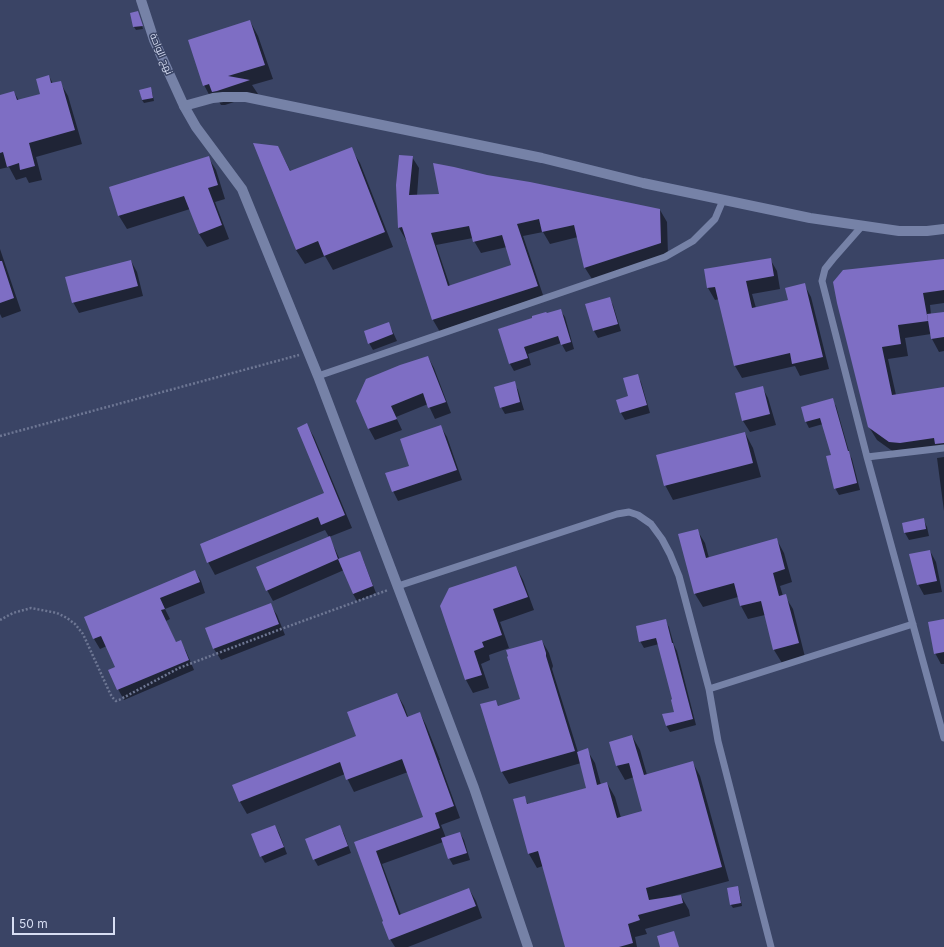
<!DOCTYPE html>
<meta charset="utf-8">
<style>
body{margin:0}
#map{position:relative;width:944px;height:947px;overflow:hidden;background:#3a4465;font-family:Inter,sans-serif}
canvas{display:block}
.scale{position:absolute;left:12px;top:917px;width:103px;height:18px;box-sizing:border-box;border:2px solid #d7def3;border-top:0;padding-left:5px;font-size:12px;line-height:14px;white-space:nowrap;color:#d7def3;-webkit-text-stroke:3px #3a4465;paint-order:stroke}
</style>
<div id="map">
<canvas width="944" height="947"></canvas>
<div class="scale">50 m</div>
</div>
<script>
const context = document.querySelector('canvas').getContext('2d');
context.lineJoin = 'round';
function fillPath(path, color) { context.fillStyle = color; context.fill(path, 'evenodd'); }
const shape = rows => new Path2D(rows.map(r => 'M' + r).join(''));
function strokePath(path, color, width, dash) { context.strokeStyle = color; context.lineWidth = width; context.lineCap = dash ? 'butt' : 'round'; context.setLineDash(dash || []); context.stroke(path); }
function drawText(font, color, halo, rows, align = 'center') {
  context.font = font + ' Inter,Cairo,sans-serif'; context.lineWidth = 3; context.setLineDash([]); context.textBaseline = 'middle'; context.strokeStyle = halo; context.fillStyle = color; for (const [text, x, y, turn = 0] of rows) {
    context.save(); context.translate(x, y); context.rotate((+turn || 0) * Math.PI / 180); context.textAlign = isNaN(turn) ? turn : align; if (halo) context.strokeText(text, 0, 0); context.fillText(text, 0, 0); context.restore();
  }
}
const shadow = shape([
 [131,14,139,16,143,29,136,30,134,27],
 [250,21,258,36,273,79,252,85,258,94,225,105,221,105,217,98,212,100,204,85],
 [49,76,53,84,60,82,68,96,82,144,36,157,42,180,29,183,26,177,16,180,9,167,0,169,0,96,14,92,19,101,41,94],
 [150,89,152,92,154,101,144,103,142,100,140,91],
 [278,147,291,172,351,149,360,163,393,247,333,270,325,256,305,264,296,250],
 [208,157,216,170,225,199,215,202,229,239,207,247,199,234,190,209,127,229,119,216,110,188],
 [412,157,419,168,417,196,440,195,487,176,660,210,667,222,668,255,592,279,585,268,578,237,550,244,543,232,523,236,544,298,440,332,433,320,407,239,406,240,399,228,397,186],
 [473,238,474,241,481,253,507,247,513,266,450,286,436,245],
 [0,249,21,311,2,318,0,314],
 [770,259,777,271,780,289,752,294,756,308,789,300,804,284,811,297,829,369,800,376,795,366,742,378,735,366,719,299,715,300,708,288,705,270],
 [944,260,944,303,930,305,931,315,944,313,944,351,939,352,932,339,931,334,905,338,908,356,888,359,896,395,944,388,944,450,898,455,877,440,869,427,838,303],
 [131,261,137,272,143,296,79,313,73,302],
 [609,298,613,305,621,331,598,338,594,331,586,305],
 [560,310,565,317,574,349,566,352,561,343,528,354,531,365,514,371,510,364,499,329],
 [388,323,392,330,397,341,373,350,369,343],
 [428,357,434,368,451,413,435,419,428,404,396,417,402,430,375,440,369,429,357,401],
 [637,375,641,382,650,413,625,420,621,413,618,401,629,397],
 [514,383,518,390,524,410,505,414,501,407],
 [762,387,768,398,776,425,750,432,743,421,736,393],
 [832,400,836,406,850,455,852,459,860,490,839,495,835,488,832,456,823,424,809,428,806,422],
 [307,425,314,437,352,528,329,537,325,530,215,575,208,562,325,494],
 [441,427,447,437,462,480,398,501,393,491],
 [745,433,753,448,761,477,673,500,665,485],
 [944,457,944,511,937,458],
 [923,519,927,527,929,536,909,540,905,533,903,524],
 [697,530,705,543,709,558,777,540,784,553,792,582,780,586,783,596,785,596,793,609,805,657,782,663,774,650,765,615,748,619,741,606,738,597,703,607,695,594],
 [329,538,335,549,340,560,359,552,363,559,376,593,357,601,353,594,344,570,273,601,267,590],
 [930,551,936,562,942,592,924,595,918,584],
 [516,567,523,580,534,610,500,622,509,648,489,655,490,660,481,664,489,688,473,693,466,680,441,606],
 [195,571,201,581,205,593,165,609,170,619,166,621,176,643,180,641,186,651,194,670,124,700,118,689,116,668,107,646,100,649,94,639],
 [270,604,277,615,285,635,221,660,214,649,206,628],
 [665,620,669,627,674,645,677,651,696,725,670,732,666,725,676,712,659,644,644,648,640,641],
 [944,620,944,664,941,664,935,653],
 [542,641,549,653,553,666,552,669,578,752,587,750,595,763,601,785,607,783,615,797,621,818,643,812,634,777,625,780,617,766,610,743,632,736,640,750,647,775,693,763,700,776,729,881,673,896,673,898,681,896,689,910,690,916,645,929,647,934,635,937,637,947,566,947,543,866,537,868,529,854,514,800,524,797,528,804,588,788,581,763,509,784,502,772,481,705,496,701,499,707,521,700],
 [397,694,404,706,408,717,420,713,426,725,440,760,439,760,460,818,441,825,446,838,460,833,464,840,470,860,453,865,449,858,443,842,382,864,401,915,469,889,476,901,482,918,408,947,395,947,390,939,356,843,424,818,408,772,354,792,345,774,247,814,240,802,234,785,358,736],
 [275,826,279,833,287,854,265,863,261,856],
 [340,827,344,834,351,853,318,866,314,859],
 [737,887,739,890,742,906,733,908,731,905]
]);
const building = shape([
 [138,11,143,26,133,27,130,13],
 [250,20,265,65,228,76,250,80,217,91,212,92,209,84,203,86,188,40],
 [49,75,51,83,61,81,75,130,29,143,35,166,20,170,19,163,7,167,3,152,0,153,0,95,14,91,17,100,40,94,36,79],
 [151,87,153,98,142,100,139,90],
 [253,143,278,146,290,171,352,147,385,232,324,256,318,241,296,250],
 [399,155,413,156,409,195,439,194,433,163,454,167,487,175,530,182,660,209,661,243,584,268,574,225,542,232,539,219,517,224,538,286,432,320,402,227,398,228,396,185],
 [469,226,473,242,502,235,511,265,448,286,431,233],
 [209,156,218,185,208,188,222,225,199,234,184,196,118,216,109,187],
 [771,258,774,276,746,281,752,308,788,300,785,288,805,283,823,357,792,364,790,353,734,366,715,287,707,288,704,269],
 [944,259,944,290,923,293,928,321,898,325,901,344,882,347,892,395,944,387,944,443,935,444,934,438,900,443,889,442,868,427,837,303,833,282,843,270],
 [131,260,138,286,72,303,65,277],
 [0,261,2,261,14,298,0,303],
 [610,297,618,324,593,331,585,304],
 [561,309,571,342,561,345,558,336,524,347,528,358,509,364,498,329,532,318,532,316,546,312,547,313],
 [944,312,944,337,931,339,927,314],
 [389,322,393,334,368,344,364,331],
 [428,356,446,402,428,408,423,393,391,406,397,419,368,429,356,401,366,379,400,365],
 [638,374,647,405,620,413,616,400,628,396,623,378],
 [515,381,520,402,500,408,494,387],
 [763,386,770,414,742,421,735,393],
 [833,398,848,451,849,451,857,483,834,489,826,456,831,455,820,418,805,422,801,407],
 [307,423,345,515,321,525,318,517,207,563,200,544,324,493,297,428],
 [441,425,457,470,392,492,385,473,409,466,400,439],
 [745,432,753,463,664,486,656,455],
 [924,518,926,529,904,533,902,523],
 [698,529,706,558,777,538,785,569,773,573,779,596,786,594,799,643,773,650,761,601,740,606,734,583,694,594,678,534],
 [330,536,338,559,266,591,256,567],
 [930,550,937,581,917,585,909,554],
 [360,551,373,586,353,594,338,559],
 [516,566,528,597,493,609,502,635,482,642,484,647,474,651,482,675,465,680,440,606,449,588],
 [195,570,200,582,160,598,165,609,161,610,176,642,181,640,189,660,117,690,108,670,115,667,101,636,93,639,84,617],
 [271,603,279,624,213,649,205,628],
 [666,619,672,643,673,643,693,719,666,726,662,714,674,712,671,700,672,699,656,638,639,642,636,626],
 [944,619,944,652,934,654,928,622],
 [542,640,546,653,546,656,575,751,501,772,480,704,496,700,498,706,520,699,507,657,508,656,506,650],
 [397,693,407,717,420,712,433,748,454,806,435,813,440,828,376,851,399,915,469,888,476,906,389,940,382,922,383,921,354,842,423,817,402,759,346,780,340,762,239,802,232,785,356,736,347,712],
 [632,735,644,775,693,761,722,867,646,888,649,900,681,895,683,903,638,915,640,920,628,924,633,943,619,947,565,947,538,851,528,854,513,799,525,796,527,804,586,788,577,752,588,748,597,785,607,782,617,818,642,811,629,763,616,766,609,742],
 [275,825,284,847,260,857,251,834],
 [340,825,348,846,313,860,305,839],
 [460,832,467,853,448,859,441,838],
 [738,886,741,903,730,905,727,888],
 [674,931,679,947,660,947,657,936]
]);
const path = shape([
 [0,436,299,355],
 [0,620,13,613,31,608,57,613,67,618,75,624,83,634,109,691,112,697,116,701,119,700,179,668,281,629,388,590]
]);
const lane = shape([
 [862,226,833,259,825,269,822,281,867,457,944,738],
 [318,376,665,257,693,241,715,219,723,200],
 [867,457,944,448],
 [398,586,617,514,629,512,638,515,651,524,662,539,670,554,679,576,709,689,718,741,771,947],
 [709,689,913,624]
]);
const street = shape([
 [184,106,196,127,242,189,318,376,474,788,528,947]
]);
const secondary = shape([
 [141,0,154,40,184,106,213,98,223,97,246,97,542,158,643,183,810,218,899,231,927,231,944,229]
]);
const streetNames = [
 ["نهج الواحة",161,54,67]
];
fillPath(shadow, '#0007');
fillPath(building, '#7e6ec4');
strokePath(path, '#6e7794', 2.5, [2, 2]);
strokePath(lane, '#7682a7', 7);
strokePath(street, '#7682a7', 10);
strokePath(secondary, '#7682a7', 10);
drawText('10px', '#d7def3', '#3a4465', streetNames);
</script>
